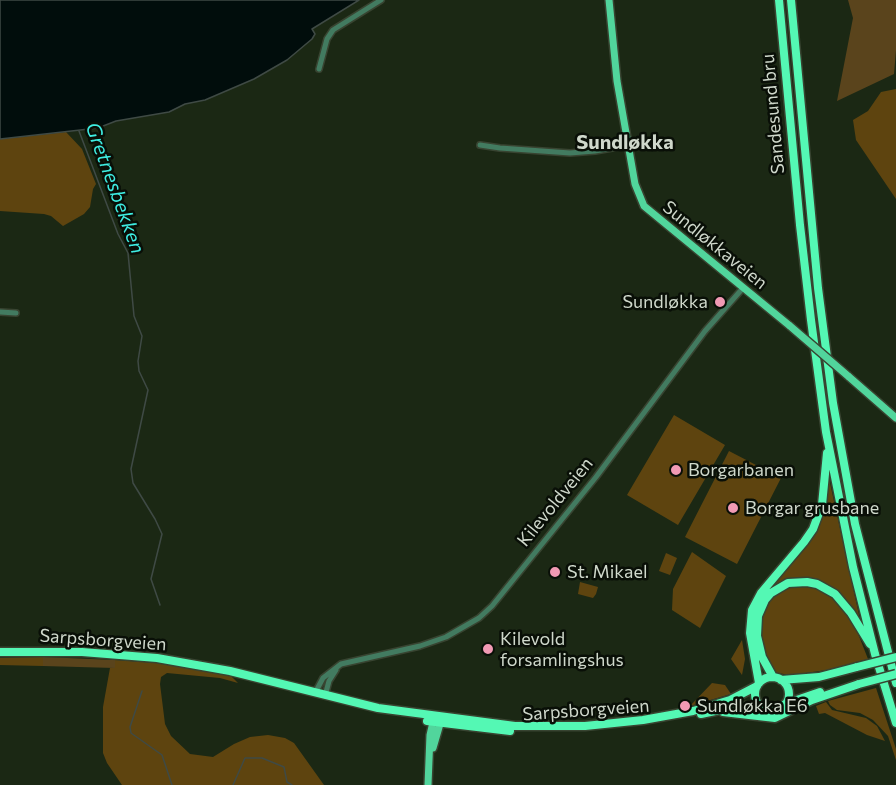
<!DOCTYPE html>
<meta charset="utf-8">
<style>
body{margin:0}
canvas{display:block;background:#1b2814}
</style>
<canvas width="896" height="785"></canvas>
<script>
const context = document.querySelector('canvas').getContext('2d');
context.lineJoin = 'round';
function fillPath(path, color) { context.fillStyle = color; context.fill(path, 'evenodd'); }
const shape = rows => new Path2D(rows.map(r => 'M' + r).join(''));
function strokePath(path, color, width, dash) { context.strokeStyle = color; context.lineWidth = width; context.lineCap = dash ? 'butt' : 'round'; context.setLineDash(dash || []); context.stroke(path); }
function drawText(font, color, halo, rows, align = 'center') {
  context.font = font + ' Commissioner,sans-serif'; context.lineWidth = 5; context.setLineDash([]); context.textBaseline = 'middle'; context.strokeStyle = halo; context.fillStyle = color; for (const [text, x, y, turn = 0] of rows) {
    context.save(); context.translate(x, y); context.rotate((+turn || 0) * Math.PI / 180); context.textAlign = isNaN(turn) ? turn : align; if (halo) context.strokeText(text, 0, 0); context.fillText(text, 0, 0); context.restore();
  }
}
const green = shape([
 [896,89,896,199,856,140,853,120,868,111,881,92],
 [66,132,82,149,96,184,93,189,90,207,84,214,63,226,51,216,44,214,0,211,0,139],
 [674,415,725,445,678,525,627,495],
 [729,451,781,478,737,564,685,537],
 [828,474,861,624,828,586,776,586,775,583,810,541,821,521,826,505],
 [692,552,726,576,700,628,672,610,673,589],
 [666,553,677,558,670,575,659,571],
 [580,582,598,587,596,594,593,598,578,594],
 [800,585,817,588,837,601,855,626,868,659,827,670,791,675,777,673,771,668,768,663,760,630,763,614,771,599,779,592,789,586],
 [742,640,745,659,742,675,731,659],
 [43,657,43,666,0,665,0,658],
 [115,660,157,663,230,675,238,683,220,678,167,673,161,677,160,684,165,724,171,736,190,754,213,757,234,744,250,737,268,735,285,738,294,743,324,785,122,785,107,763,103,753,103,707,110,668,115,668],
 [712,683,725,685,731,694,690,706],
 [876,688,896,749,896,760,888,736,873,720,860,713,837,710,830,705,828,701],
 [826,702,832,710,866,718,877,726,885,741,867,735,825,713,819,714,816,706]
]);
const forest = shape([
 [848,0,896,0,896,50,894,74,837,101,853,18],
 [43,657,115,660,115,668,43,666]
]);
const water = shape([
 [0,0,359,0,312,29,315,34,312,39,287,60,254,79,205,100,185,104,169,112,116,121,98,128,0,139,0,0]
]);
const stream = shape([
 [79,131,118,234,128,253,134,316,142,336,138,361,139,371,148,390,131,469,133,483,155,519,162,534,151,579,160,605],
 [142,691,130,727,131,733,162,755,172,785],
 [233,785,245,758,262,758,284,767,287,782,292,785]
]);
const minor = shape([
 [319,69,327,39,333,30,381,0],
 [480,145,500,148,570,153,595,151,629,145],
 [0,312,16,313],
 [315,693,323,678,341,664,420,646,446,637,479,618,492,606,596,477,705,331,743,288],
 [325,696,329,681,336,670]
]);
const major = shape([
 [609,0,617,81,635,184,644,206,790,326],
 [848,376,896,418],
 [433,748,440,724,438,719],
 [428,785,430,735,433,722,435,719]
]);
const highway = shape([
 [779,0,800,225,811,320,826,432,853,567,875,654,896,723],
 [791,0,818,288,833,403,855,524,896,683],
 [0,652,82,652,157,658,230,671,378,708,515,726,585,726,643,720,693,711,730,700,757,686],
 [773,677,762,657,757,636,758,616,765,600,771,593,788,583,807,582,817,584,835,594,851,613,870,644],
 '755 694a17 17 0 1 1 34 0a17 17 0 1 1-34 0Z',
 [781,680,819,677,857,667],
 [759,683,750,633,752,610,761,593,804,542,813,529,822,505,827,453],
 [785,704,820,692],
 [723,712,775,718,812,700,859,684],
 [701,714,739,706,762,707],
 [427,721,510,731]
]);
const majorBridge = shape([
 [790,326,848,376]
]);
const highwayBridge = shape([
 [857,667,896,657],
 [859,684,896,674]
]);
const markers = [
 [720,302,6,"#f19ab4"],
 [676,470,6,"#f19ab4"],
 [733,508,6,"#f19ab4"],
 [555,572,6,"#f19ab4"],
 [488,649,6,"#f19ab4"],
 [685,706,6,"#f19ab4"]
];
const streetNames = [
 ["Sandesund bru",773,114,-95],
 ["Sundløkkaveien",715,245,39],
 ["Kilevoldveien",555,502,-51],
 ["Sarpsborgveien",103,640,4],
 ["Sarpsborgveien",586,710,-4]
];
const poiNames = [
 ["Sundløkka",708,302,"right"],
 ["Borgarbanen",688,470],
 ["Borgar grusbane",745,508],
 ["St. Mikael",567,572],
 ["Kilevold",500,639],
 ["forsamlingshus",500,660],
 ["Sundløkka E6",697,706]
];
const neighbourhoodNames = [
 ["Sundløkka",625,142]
];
const waterNames = [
 ["Gretnesbekken",115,188,70]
];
fillPath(green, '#5e440f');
fillPath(forest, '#5a441c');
fillPath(water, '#010d0c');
strokePath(water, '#3f4a45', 1.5);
strokePath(stream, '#3f4a45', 1.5);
strokePath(minor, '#384431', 8);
strokePath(major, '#384431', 10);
strokePath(highway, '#384431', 11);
strokePath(minor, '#427b60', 5);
strokePath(major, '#51d59c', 7);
strokePath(highway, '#54f8b4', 8);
strokePath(majorBridge, '#384431', 10, []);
strokePath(highwayBridge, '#384431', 11, []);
strokePath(majorBridge, '#51d59c', 7);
strokePath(highwayBridge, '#54f8b4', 8);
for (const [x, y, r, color] of markers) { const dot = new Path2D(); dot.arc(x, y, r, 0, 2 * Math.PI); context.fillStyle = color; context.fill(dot); strokePath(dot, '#090f07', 2); }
drawText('18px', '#cfd8cb', '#090f07', streetNames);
drawText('18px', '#cfd8cb', '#090f07', poiNames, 'left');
drawText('bold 20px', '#cfd8cb', '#090f07', neighbourhoodNames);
drawText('italic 20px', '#3eede2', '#090f07', waterNames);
</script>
